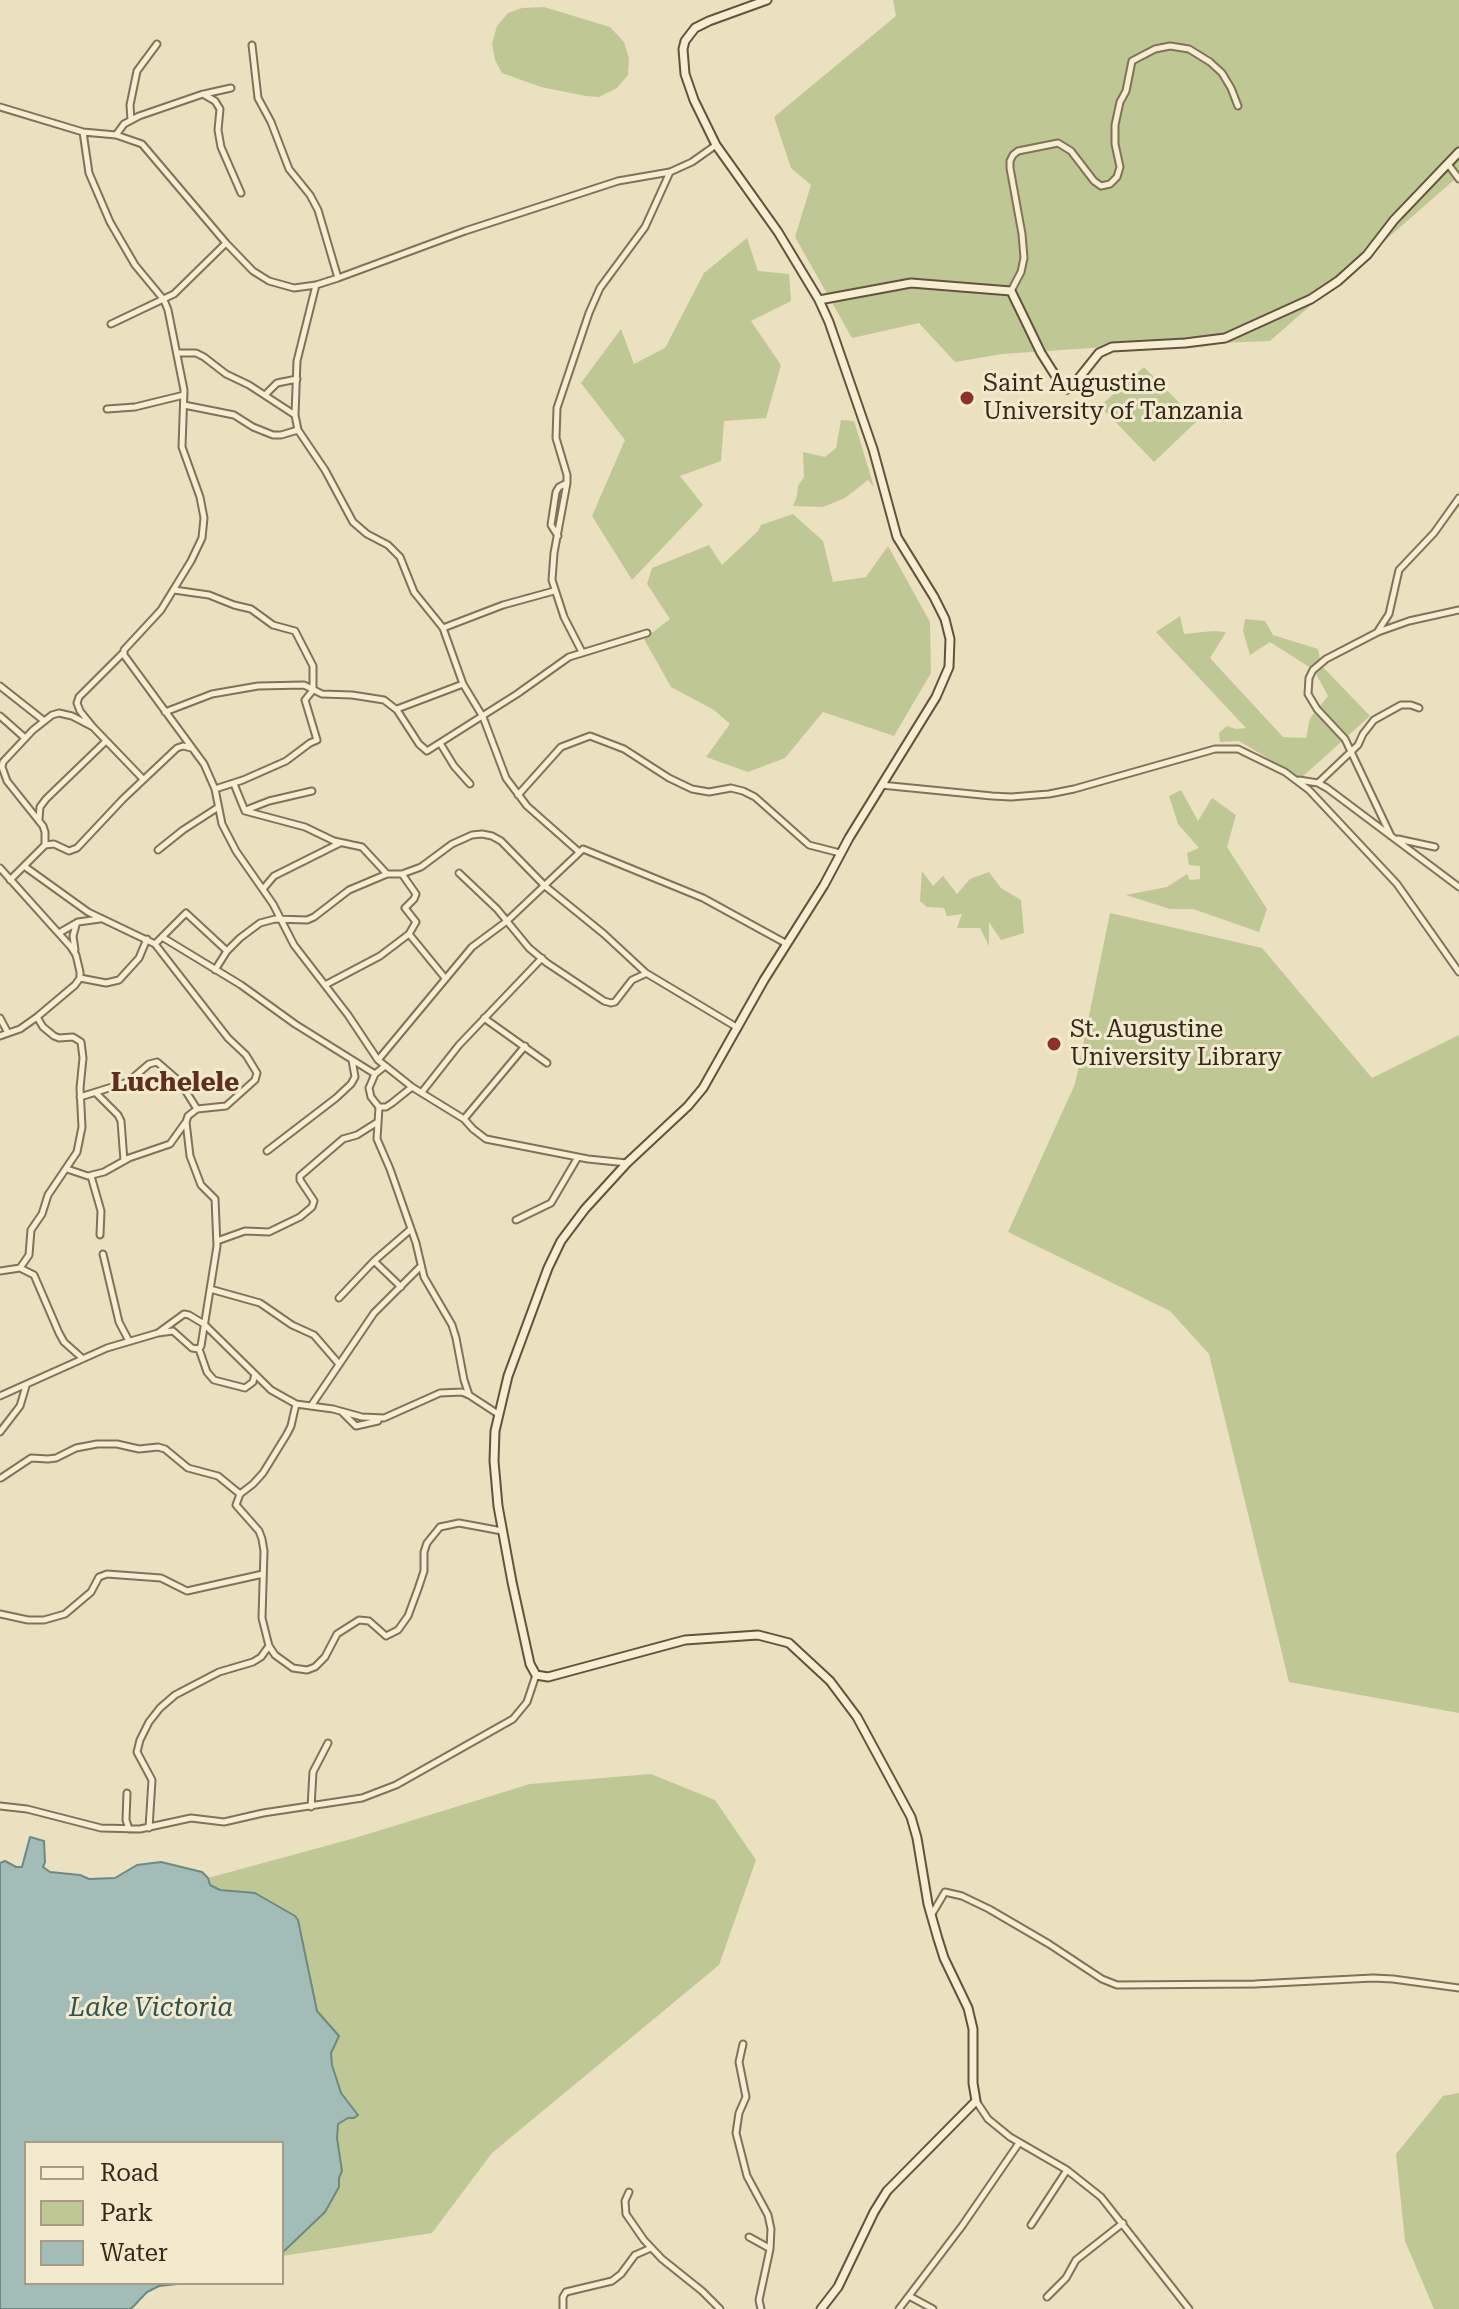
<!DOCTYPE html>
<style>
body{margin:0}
#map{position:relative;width:1459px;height:2309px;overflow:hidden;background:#ebe0bf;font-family:"Roboto Serif",serif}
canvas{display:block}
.legend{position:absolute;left:24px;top:2141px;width:260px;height:144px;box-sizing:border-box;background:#f3eace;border:2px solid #a69c87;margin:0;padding:10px 14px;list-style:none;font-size:24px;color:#33281c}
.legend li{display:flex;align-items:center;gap:16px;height:40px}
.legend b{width:40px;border:2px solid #a69c87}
</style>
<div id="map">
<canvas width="1459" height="2309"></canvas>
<ul class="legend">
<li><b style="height:10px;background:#f6edd2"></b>Road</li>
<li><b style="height:22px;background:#bfc894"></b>Park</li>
<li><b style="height:22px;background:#a2bdb7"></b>Water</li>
</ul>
</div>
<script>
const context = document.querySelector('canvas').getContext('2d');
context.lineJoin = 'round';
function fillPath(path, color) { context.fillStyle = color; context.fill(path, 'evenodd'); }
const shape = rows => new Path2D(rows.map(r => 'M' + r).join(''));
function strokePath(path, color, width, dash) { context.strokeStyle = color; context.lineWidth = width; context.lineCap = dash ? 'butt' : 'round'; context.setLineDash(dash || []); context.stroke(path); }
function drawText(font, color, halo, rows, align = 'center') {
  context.font = font + ' "Roboto Serif",serif'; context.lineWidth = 6; context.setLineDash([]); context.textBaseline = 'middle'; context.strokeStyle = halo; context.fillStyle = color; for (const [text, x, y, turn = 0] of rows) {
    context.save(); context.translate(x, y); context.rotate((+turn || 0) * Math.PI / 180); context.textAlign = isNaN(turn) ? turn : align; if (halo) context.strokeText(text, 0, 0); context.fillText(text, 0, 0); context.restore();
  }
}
const green = shape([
 [893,0,1459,0,1459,173,1454,180,1270,341,1092,348,1002,354,955,362,919,323,852,338,795,237,811,185,791,168,774,117,896,16],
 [544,7,610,27,624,42,629,58,628,75,617,88,599,97,586,96,541,87,502,73,495,60,492,44,497,26,508,13,522,8],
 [747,238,758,271,789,274,791,301,751,321,781,365,766,418,724,421,721,461,680,476,703,505,632,580,592,516,625,440,581,383,621,329,634,364,665,348,704,273],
 [1144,367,1197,421,1154,462,1100,406],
 [841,420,854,421,874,487,868,480,845,498,823,507,793,506,797,496,798,486,804,477,803,452,825,457,836,448],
 [793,514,823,541,833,582,866,577,888,546,930,622,931,673,894,736,823,712,785,758,748,772,706,757,730,724,714,710,671,687,644,639,670,619,647,584,652,568,709,545,722,565,758,531,761,525],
 [1180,616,1184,634,1213,631,1226,632,1210,658,1283,737,1306,738,1310,718,1328,696,1314,670,1270,642,1250,655,1243,631,1245,619,1265,621,1273,635,1318,649,1321,665,1370,716,1301,778,1239,741,1220,742,1219,733,1227,726,1236,729,1246,728,1156,632],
 [1181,790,1198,821,1212,798,1236,815,1227,847,1267,909,1259,932,1193,909,1170,909,1126,895,1167,887,1187,874,1190,880,1200,879,1200,866,1189,865,1187,853,1199,848,1178,824,1169,796],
 [922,871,933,886,943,876,957,894,970,879,989,872,1001,888,1021,900,1024,933,1001,940,989,922,989,946,980,928,957,928,962,914,947,916,944,908,927,907,920,901],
 [1110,913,1262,948,1372,1078,1459,1035,1459,1713,1289,1682,1209,1354,1170,1311,1008,1232,1075,1084],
 [651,1774,715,1800,756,1860,719,1965,492,2153,432,2233,282,2256,282,2253,325,2212,339,2187,339,2178,342,2171,337,2138,338,2124,349,2118,355,2110,341,2093,332,2065,331,2053,338,2036,317,2011,298,1920,295,1916,277,1906,243,1891,219,1891,210,1884,208,1878,355,1838,530,1784],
 [1459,2093,1459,2309,1434,2309,1405,2241,1396,2154,1443,2096]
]);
const water = shape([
 [30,1837,44,1841,45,1862,43,1867,50,1872,80,1875,89,1879,115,1878,137,1865,161,1862,202,1872,208,1878,210,1885,220,1890,255,1893,295,1916,298,1920,317,2011,339,2036,331,2053,332,2065,341,2093,358,2115,354,2118,348,2118,338,2124,337,2138,342,2171,339,2178,339,2187,325,2212,282,2253,282,2143,26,2143,26,2283,186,2283,159,2286,147,2292,131,2309,0,2309,0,1863,5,1861,16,1867,22,1867,30,1837]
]);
const street = shape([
 [252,45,258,98,271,122,289,169,310,195,318,210,338,278],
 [204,94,231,88],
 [0,107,83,132,116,135,142,144,226,243,253,271,269,281,294,288,316,285,338,278,465,231,618,181,670,172,692,162,716,145],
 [131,120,130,105,137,71,157,44],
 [83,132,89,173,110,222,135,265,164,300,168,310,184,390,182,447,200,497,204,518,202,538,191,561,161,610,124,650,124,655,204,764,215,789,222,824,236,851,273,904,294,945,348,1015,378,1060,412,1087,464,1119,473,1129,486,1139,588,1159,627,1163],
 [116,135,124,124,139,116,203,94,215,101,220,109,218,130,221,147,241,193],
 [1448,164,1459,179],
 [316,285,297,361,295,415,298,430,325,470,353,522,367,534,388,545,400,557,414,592,443,628,463,684,483,717,506,778,527,806,578,851],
 [1011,291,1021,272,1024,258,1022,234,1010,168,1010,161,1013,155,1018,151,1058,143,1071,151,1094,181,1101,186,1110,184,1117,177,1120,167,1115,144,1115,125,1120,102,1126,91,1132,61,1155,49,1170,46,1189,49,1210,62,1222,73,1231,88,1238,106],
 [111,324,174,294,226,243],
 [177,353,196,353,204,357,226,374,249,385,295,415],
 [265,395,277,383,297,379],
 [184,405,234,415,253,427,273,435,281,435,298,430],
 [107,409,135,407,184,395],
 [558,536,551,525,556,492,559,487,567,483],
 [174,590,209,595,234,605,251,609,273,625,295,631,313,666,313,690,305,700,317,740,310,743,286,761,243,780,215,789],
 [443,628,503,605,554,591],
 [1378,631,1389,614,1399,570,1434,533,1459,498],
 [582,652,564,617,552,580,554,553,567,483,567,475,556,438,557,408,589,313,600,288,645,227,670,172],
 [123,653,79,697,77,703,80,711,93,727,143,779],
 [0,686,43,720],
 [397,709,463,684],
 [165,712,212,694,258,686,304,685,322,694,352,695,384,700,397,710,419,744,427,751,517,694,569,657,647,633],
 [0,716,25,738],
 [440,743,454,766,470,784],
 [1299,780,1318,783,1327,788,1459,887],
 [1318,783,1358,745,1363,734,1374,720,1401,705,1411,705,1419,708],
 [234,784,245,811,305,827,334,841,362,847,387,874,402,874,421,867,452,844,472,835,482,834,492,836,501,841,545,886,604,934,646,973,738,1028],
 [881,785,992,796,1011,797,1049,794,1074,789,1215,749,1238,749,1285,772,1309,790,1397,884,1459,972],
 [518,795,561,747,590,736,624,749,669,778,692,789,709,792,731,788,743,791,755,797,809,845,840,853],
 [246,810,269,801,312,791],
 [39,819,40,807,46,799,106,741],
 [1391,836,1345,739,1317,709,1308,694,1309,678,1313,670,1326,659,1378,632,1409,621,1459,610],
 [1398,839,1435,847],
 [45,845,45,832,43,826,7,781,2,767,3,762,33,730,52,715,59,713,72,716,93,727],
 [158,850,183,830,217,808],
 [24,866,88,912,155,944,228,1038,246,1055,257,1073,255,1080,226,1106,197,1109,188,1116,186,1122,190,1156,201,1185,215,1199,217,1246,201,1346,199,1349,192,1348,173,1331,158,1333],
 [0,868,71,947,76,955,80,972,80,978,75,985,37,1017,20,1029,0,1036],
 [459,873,497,909,529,948,547,963,604,1001,611,1003,615,1002,632,980,645,974],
 [10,880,45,845,54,844,69,851,77,848,123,799,177,748,183,746,191,748],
 [263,889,274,876,340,843],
 [59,933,78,922,100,919],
 [409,934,445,978],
 [162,937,241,985,295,1024,375,1074],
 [155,944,186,913,227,951],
 [75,950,73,936,76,925],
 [215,970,227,951,240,938,260,923,275,919,307,920,314,917,349,890,387,874],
 [80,978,106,983,119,980,139,958,147,939],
 [325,985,380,956,409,934,416,922,405,908,414,899,416,894,402,874],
 [0,1018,8,1033],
 [484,1018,547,1063],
 [378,1060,472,947,507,921,583,849,703,898,787,944],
 [385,1066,375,1074,369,1088,371,1097,379,1107,386,1107,392,1103,412,1087],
 [422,1092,459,1045,542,958],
 [96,1093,118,1115,121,1121,124,1161],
 [80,1097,128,1082,149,1064,157,1062,180,1082,197,1109],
 [379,1107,377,1139,390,1169,416,1243,424,1277,452,1325,456,1338,464,1380,469,1395],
 [464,1119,525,1046],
 [267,1151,336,1098,351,1084,355,1077,352,1060],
 [67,1169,88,1176,104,1172,129,1158,170,1144,185,1123],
 [91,1176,101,1211,100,1235],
 [516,1220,551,1203,578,1157],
 [217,1241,245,1231,269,1232,300,1217,312,1207,314,1201,300,1180,300,1176,343,1139,357,1135,376,1123],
 [103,1254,119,1322,129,1341],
 [374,1261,401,1287],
 [20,1268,29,1255,31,1230,42,1214,48,1195,77,1152,82,1127,80,1088,83,1058,81,1042,73,1037,59,1038,54,1036,43,1027,37,1017],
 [0,1271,20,1268,34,1275,59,1333,64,1342,82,1358],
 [210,1289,260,1303,292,1325,314,1335,339,1364],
 [339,1298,374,1261,411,1229],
 [199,1349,207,1372,214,1380,245,1388,253,1382,255,1374],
 [0,1396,107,1348,158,1333,184,1314,189,1315,204,1324,271,1390,296,1404,333,1409,362,1417,384,1418,440,1393,462,1392,469,1395,498,1414],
 [296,1404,291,1426,287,1434,263,1473,253,1484,240,1494,236,1505,259,1531,262,1539,264,1551,262,1618,269,1646,275,1655,293,1668,307,1670,315,1667,325,1657,337,1634,359,1620,369,1621,386,1636,398,1630,408,1616,418,1589,424,1571,424,1552,427,1543,440,1527,459,1523,502,1531],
 [311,1406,374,1313,421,1266],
 [342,1412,356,1426,378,1421],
 [0,1432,20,1406,26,1386],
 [1,1478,31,1458,48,1459,56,1458,76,1448,97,1444,117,1444,139,1449,158,1447,165,1449,188,1468,218,1476,240,1494],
 [0,1614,28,1620,44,1620,65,1614,91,1592,99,1577,107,1574,161,1578,187,1591,263,1574],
 [127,1793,126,1820,129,1829],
 [0,1806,27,1809,101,1828,140,1829,191,1818,224,1822,263,1813,362,1798,396,1785,513,1719,527,1702,536,1675],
 [311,1807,313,1772,328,1743],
 [149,1828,152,1780,137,1752,140,1740,149,1722,160,1708,175,1695,219,1672,253,1662,261,1657,269,1646],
 [932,1914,945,1892,962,1896,989,1909,1049,1944,1102,1979,1117,1985,1255,1984,1373,1978,1393,1979,1459,1988],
 [743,2044,739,2062,746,2097,739,2113,736,2133,747,2176,768,2215,771,2229,770,2249,759,2300,761,2309],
 [976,2101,988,2119,1010,2137,1067,2170,1101,2197,1189,2309],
 [629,2192,625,2201,626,2214,644,2240,662,2259,702,2291,720,2309],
 [1031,2225,1067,2170],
 [749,2237,769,2248],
 [909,2296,933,2309],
 [1047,2297,1066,2278,1076,2260,1123,2223],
 [563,2309,563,2297,566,2292,612,2281,621,2274,635,2255,651,2248],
 [899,2309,962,2226,1019,2143]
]);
const secondary = shape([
 [767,0,709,21,695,28,685,41,683,49,685,74,694,100,716,145,778,232,819,300,829,322,873,449,897,537,934,597,945,619,950,639,949,667,936,697,849,838,824,885,764,980,703,1088,688,1106,627,1163,585,1209,561,1241,548,1268,508,1376,495,1431,494,1461,498,1506,512,1582,530,1664,536,1675,548,1677,685,1640,758,1635,789,1643,830,1681,857,1717,911,1817,917,1838,928,1904,938,1939,944,1958,968,2008,973,2029,973,2083,976,2101,887,2191,874,2212,838,2287,821,2309],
 [819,300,911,283,1011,291,1041,353,1060,383,1067,389,1075,383,1099,353,1112,347,1185,343,1225,338,1311,299,1338,281,1367,255,1394,220,1459,152]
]);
const markers = [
 [967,398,8,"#8e312c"],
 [1054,1044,8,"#8e312c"]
];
const poiNames = [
 ["Saint Augustine",983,384],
 ["University of Tanzania",983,412],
 ["St. Augustine",1070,1030],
 ["University Library",1070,1058]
];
const neighbourhoodNames = [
 ["Luchelele",175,1083]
];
const waterNames = [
 ["Lake Victoria",151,2008]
];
fillPath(green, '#bfc894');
fillPath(water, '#a2bdb7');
strokePath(water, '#6a8a84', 2);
strokePath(street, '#827159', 9);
strokePath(secondary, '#64523c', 11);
strokePath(street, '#f6edd2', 5);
strokePath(secondary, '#f6edd2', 7);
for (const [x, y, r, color] of markers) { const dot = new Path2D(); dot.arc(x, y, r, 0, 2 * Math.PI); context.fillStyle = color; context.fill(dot); strokePath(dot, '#f3eace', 3); }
drawText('24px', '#33281c', '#f3eace', poiNames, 'left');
drawText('bold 26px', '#5d2f1e', '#f3eace', neighbourhoodNames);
drawText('italic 26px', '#2c5252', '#f3eace', waterNames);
</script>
